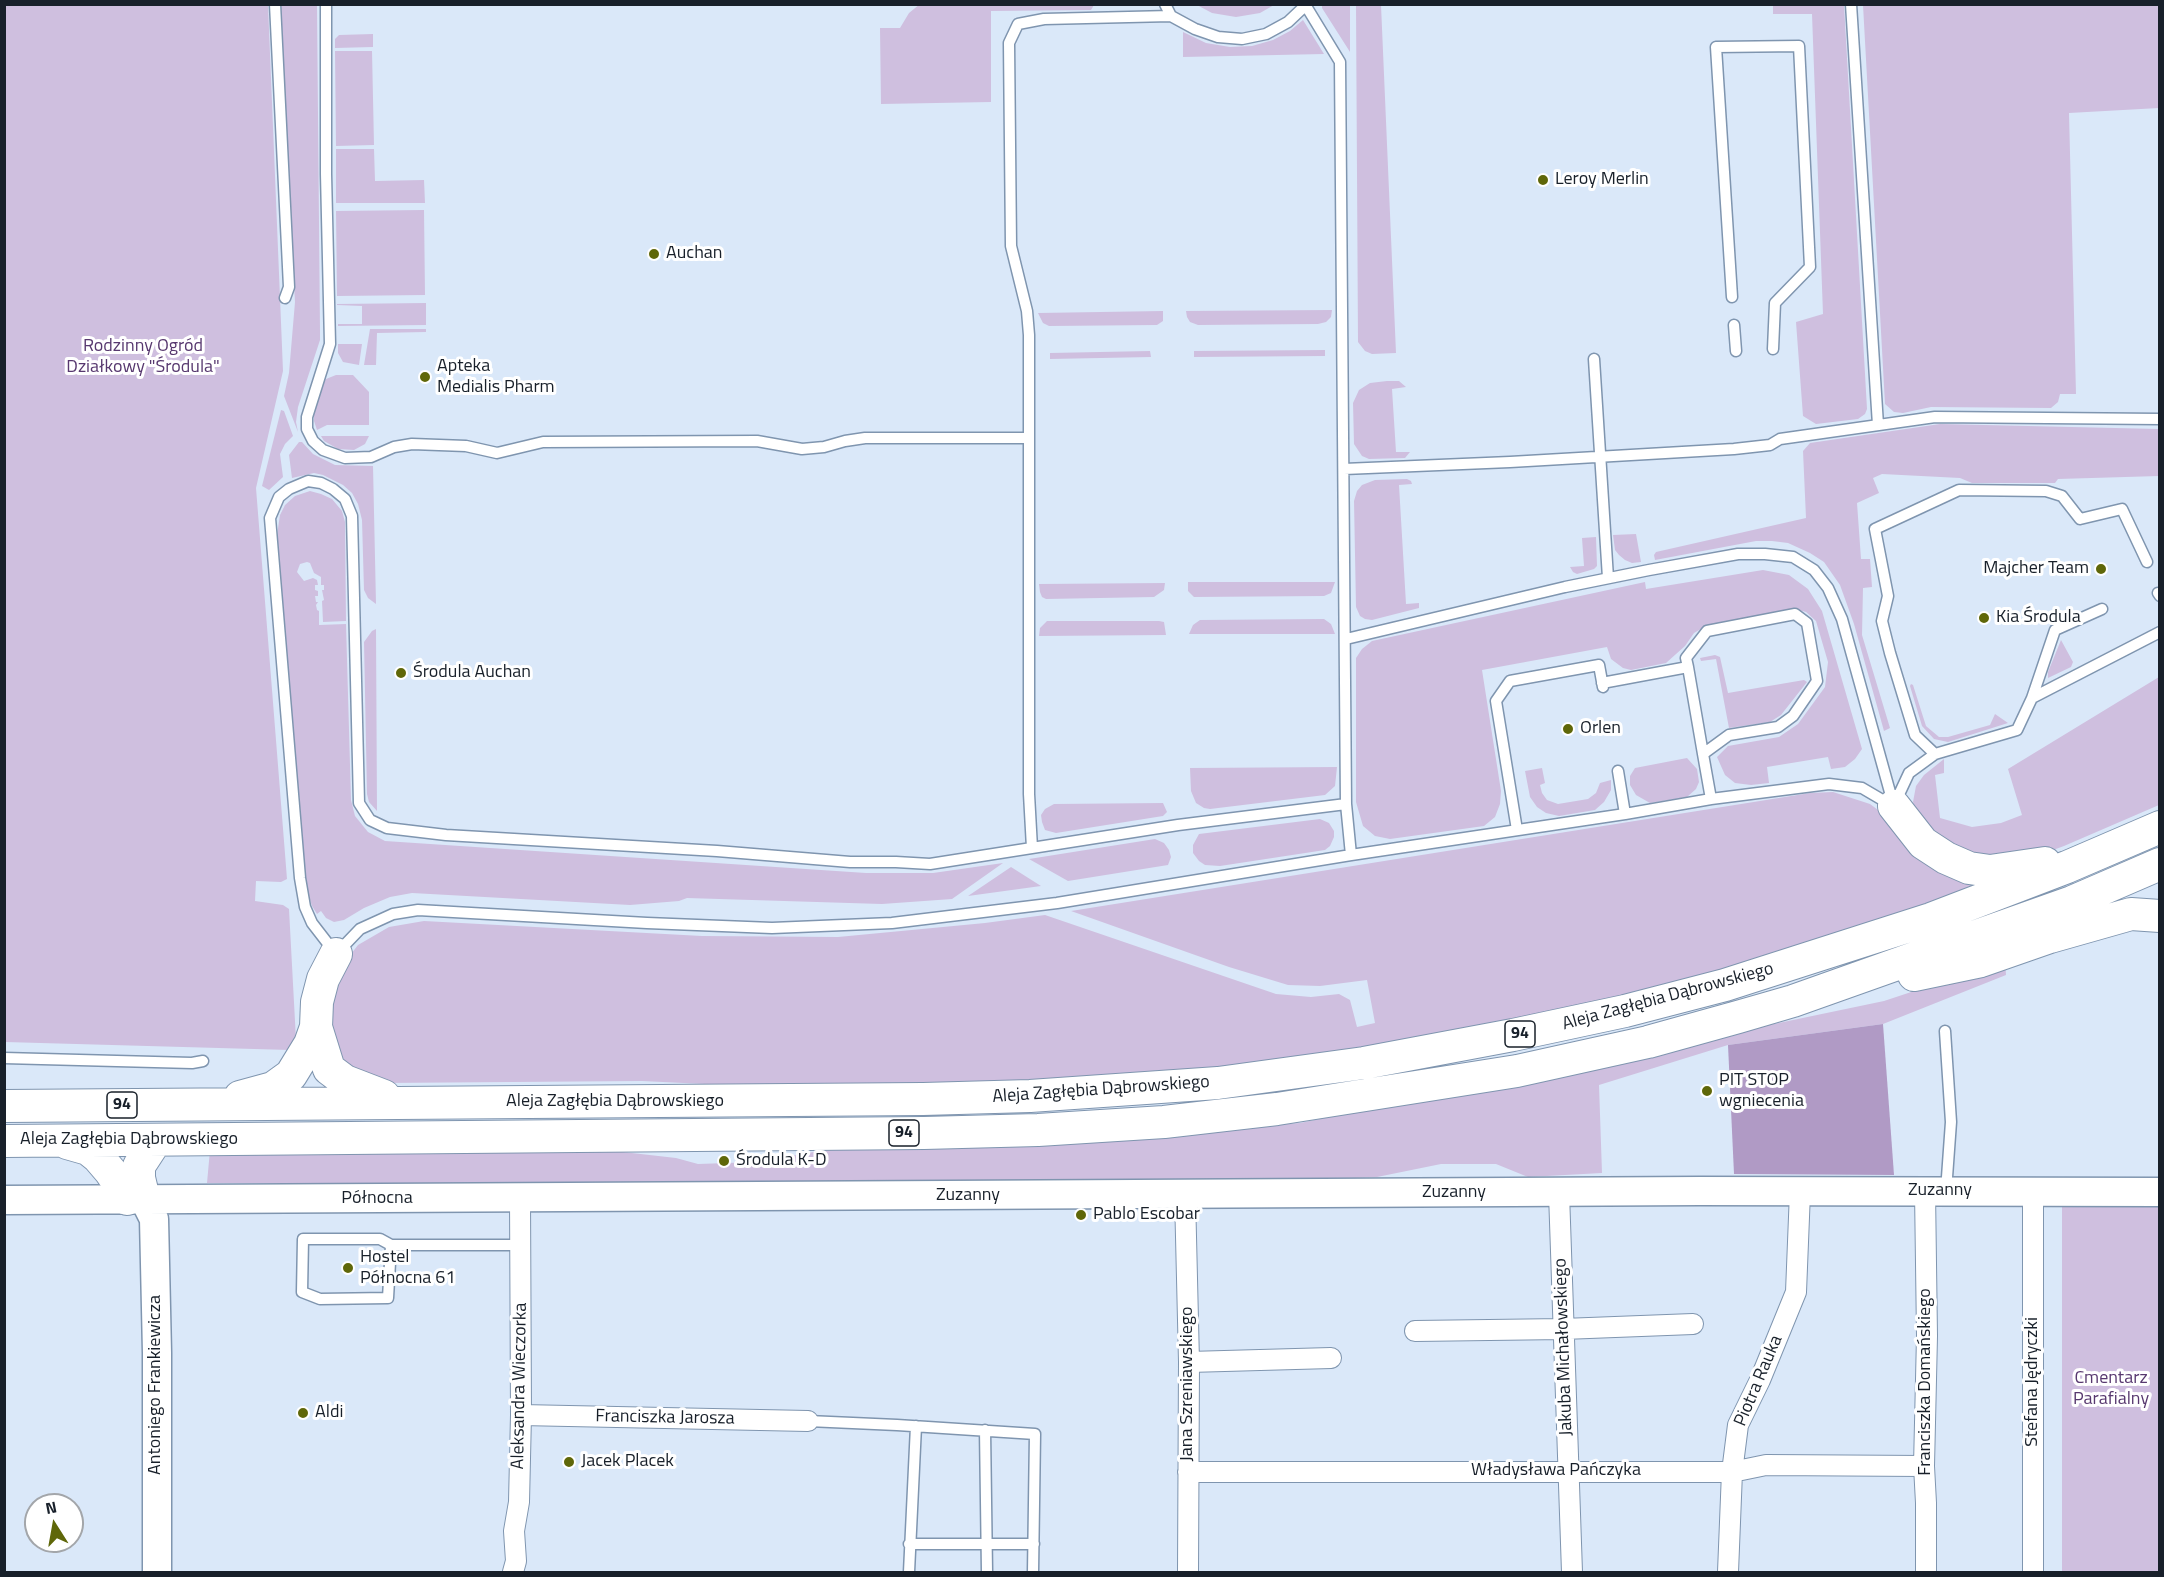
<!DOCTYPE html>
<meta charset="utf-8">
<style>
body{margin:0}
#map{position:relative;width:2164px;height:1577px;overflow:hidden;background:#dae8f9;font-family:"Titillium Web",sans-serif}
canvas{display:block}
.frame{position:absolute;inset:0;border:6px solid #18202a;pointer-events:none}
.north{position:absolute;left:24px;top:1493px;width:60px;height:60px;box-sizing:border-box;background:#fff;border:2px solid #a3a6aa;border-radius:50%;rotate:349deg;font-size:16px;font-weight:700;line-height:24px;text-align:center;color:#18202a}
.north::after{content:'';display:block;margin:auto;width:21px;height:27px;background:#5f6709;clip-path:polygon(50% 0,100% 100%,50% 72%,0 100%)}
</style>
<div id="map">
<canvas width="2164" height="1577"></canvas>
<div class="frame"></div>
<div class="north">N</div>
</div>
<script>
const context = document.querySelector('canvas').getContext('2d');
context.lineJoin = 'round';
function fillPath(path, color) { context.fillStyle = color; context.fill(path, 'evenodd'); }
const shape = rows => new Path2D(rows.map(r => 'M' + r).join(''));
function strokePath(path, color, width, dash) { context.strokeStyle = color; context.lineWidth = width; context.lineCap = dash ? 'butt' : 'round'; context.setLineDash(dash || []); context.stroke(path); }
function drawText(font, color, halo, rows, align = 'center') {
  context.font = font + ' "Titillium Web",sans-serif'; context.lineWidth = 6; context.setLineDash([]); context.textBaseline = 'middle'; context.strokeStyle = halo; context.fillStyle = color; for (const [text, x, y, turn = 0] of rows) {
    context.save(); context.translate(x, y); context.rotate((+turn || 0) * Math.PI / 180); context.textAlign = isNaN(turn) ? turn : align; if (halo) context.strokeText(text, 0, 0); context.fillText(text, 0, 0); context.restore();
  }
}
const green = shape([
 [920,4,1094,4,1094,5,1091,10,991,11,991,102,881,104,880,28,900,28,909,13],
 [5,5,268,5,283,371,256,488,287,879,281,882,256,881,255,901,283,905,289,909,296,1040,290,1050,5,1042],
 [279,5,317,5,320,332,320,340,298,407,296,422,298,432,284,396,289,373,295,302],
 [1197,5,1274,5,1260,13,1236,17,1212,13],
 [1322,5,1350,5,1350,52,1322,8],
 [1356,5,1381,5,1396,353,1372,354,1365,351,1358,342],
 [1773,5,1844,5,1867,409,1865,414,1858,419,1816,424,1803,416,1796,322,1823,314,1812,14,1773,14],
 [1863,5,2159,5,2159,108,2069,113,2076,394,2060,394,2058,402,2051,408,1931,407,1903,413,1894,412,1885,404],
 [1303,20,1324,54,1183,57,1183,32,1206,43,1230,47,1252,46,1273,40,1290,31],
 [373,34,373,47,335,48,335,39,339,35],
 [335,51,372,51,374,145,336,146],
 [336,149,374,149,375,181,424,180,425,203,336,203],
 [424,210,425,295,337,296,336,211],
 [426,303,426,325,338,326,338,324,362,324,362,306,337,305,337,304],
 [1332,310,1331,317,1326,322,1318,324,1198,325,1190,322,1187,317,1186,311],
 [1163,311,1163,321,1157,325,1049,326,1043,323,1038,313],
 [370,329,426,329,426,332,377,333,376,365,364,365],
 [338,344,362,344,359,365,343,362,338,353],
 [1325,350,1325,356,1194,357,1194,351],
 [1150,351,1151,357,1050,359,1050,353],
 [336,375,353,375,369,392,369,425,327,425,317,430,314,421,314,410,321,387,326,379],
 [1387,381,1399,381,1406,387,1392,389,1396,452,1410,452,1405,458,1369,459,1362,456,1354,444,1353,403,1359,390,1370,383],
 [281,410,284,411,293,436,285,444,280,454,283,477,269,490,262,486],
 [1940,424,2159,429,2159,476,2058,479,2055,483,1972,483,1960,478,1882,474,1873,478,1879,493,1857,503,1861,559,1870,559,1872,587,1863,588,1862,635,1890,728,1884,731,1854,624,1840,585,1824,562,1810,553,1788,543,1772,541,1756,541,1655,560,1654,555,1656,552,1806,518,1803,451,1810,443],
 [321,436,369,436,365,444,354,450,338,449,324,441],
 [299,442,302,442,313,454,335,465,373,466,376,604,368,598,364,590,362,520,358,504,352,493,343,485,323,475,314,473,292,478,289,455],
 [1407,479,1411,481,1412,484,1399,485,1406,604,1419,603,1419,608,1372,620,1365,619,1360,616,1356,607,1354,501,1357,491,1362,485,1375,480],
 [310,491,321,494,332,499,342,511,345,522,346,621,323,622,322,601,324,600,322,590,324,590,324,585,321,585,321,577,314,573,310,563,307,562,300,564,297,572,304,581,313,578,317,580,318,585,315,585,315,590,318,591,318,596,315,596,316,602,318,602,316,605,317,610,319,611,319,625,346,624,351,800,355,816,368,832,385,841,866,873,933,873,1003,863,952,899,882,904,687,898,679,901,630,905,412,893,390,897,364,908,344,920,334,922,326,918,321,911,317,914,312,906,308,894,305,870,277,535,280,515,285,505,295,496],
 [1636,534,1641,562,1632,563,1625,560,1619,555,1615,550,1613,535],
 [1596,537,1597,566,1594,569,1577,574,1573,572,1570,567,1584,566,1582,538],
 [1763,570,1789,575,1808,589,1822,611,1862,749,1855,759,1845,767,1831,769,1828,757,1767,767,1769,783,1751,785,1735,783,1725,775,1717,757,1728,746,1779,737,1798,724,1825,687,1828,662,1816,621,1806,612,1795,609,1706,626,1694,633,1685,646,1666,663,1631,670,1623,668,1611,659,1607,647,1482,670,1501,791,1500,804,1495,817,1484,826,1390,839,1375,836,1363,826,1356,802,1356,658,1362,649,1372,641,1645,582,1646,589],
 [1188,582,1335,582,1331,593,1324,596,1194,597,1188,591],
 [1165,583,1164,590,1154,597,1046,599,1042,597,1040,592,1039,584],
 [1324,619,1331,624,1335,634,1189,634,1193,625,1200,620],
 [1047,621,1159,621,1164,622,1166,635,1039,636,1040,628],
 [376,629,377,811,369,802,367,794,364,642,372,631],
 [2061,640,2073,662,2071,667,2048,678,2048,672],
 [1715,655,1720,657,1728,693,1804,680,1807,682,1781,715,1770,722,1729,728,1716,659,1701,661,1700,658],
 [2159,677,2159,805,2064,846,2034,857,2007,862,1956,851,1919,821,1913,802,1916,786,1924,775,1944,759,1944,773,1935,775,1940,818,1972,827,2001,823,2022,815,2008,769],
 [1911,684,1913,685,1926,726,1939,737,1948,737,1990,725,1995,714,2008,723,1948,742,1934,739,1922,726,1910,686],
 [1687,758,1697,769,1699,782,1696,789,1687,797,1650,803,1636,795,1630,785,1630,776,1635,768],
 [1337,767,1335,786,1325,795,1210,809,1204,808,1196,803,1191,791,1190,768],
 [1542,768,1545,783,1540,785,1542,793,1547,800,1558,804,1588,799,1596,793,1600,783,1611,780,1611,790,1604,802,1595,810,1559,816,1546,813,1537,807,1530,797,1525,771],
 [1833,792,1870,804,1982,887,1737,972,1423,1041,1168,1077,809,1089,642,1081,383,1083,337,1060,328,1022,338,971,358,945,389,927,424,921,702,936,838,937,985,923,1045,915,1276,994,1311,997,1339,994,1350,1000,1357,1027,1375,1023,1367,980,1320,986,1288,985,1229,967,1071,911,1810,793],
 [1163,803,1167,812,1163,816,1056,833,1045,830,1042,822,1041,815,1045,809,1054,804],
 [1320,819,1329,823,1334,831,1334,837,1330,846,1325,850,1220,866,1205,865,1199,861,1193,853,1193,845,1199,834],
 [1155,839,1164,843,1169,850,1171,857,1168,865,1068,881,1029,859],
 [1011,867,1041,886,968,896],
 [2005,961,2006,975,1883,1024,1728,1045,1599,1085,1602,1173,1528,1177,1496,1164,1441,1164,1377,1177,1338,1179,719,1183,207,1183,210,1150,614,1151,676,1158,698,1164,756,1162,842,1147,976,1144,1300,1123,1884,1001],
 [2062,1205,2159,1206,2159,1572,2062,1572]
]);
const forest = shape([
 [1883,1024,1894,1175,1734,1174,1728,1045]
]);
const lane = shape([
 [275,4,289,287,285,298],
 [326,4,326,174,330,344,307,417,307,429,313,441,323,450,345,458,371,457,394,447,412,444,466,446,497,453,543,442,757,441,802,449,824,447,845,441,865,438,1028,438],
 [1165,4,1171,16,1195,29,1218,37,1242,39,1266,34,1288,22,1307,4],
 [1851,4,1878,425],
 [1306,6,1340,62,1346,804,1351,855],
 [1732,297,1716,47,1799,46,1810,267,1775,303,1773,349],
 [1734,325,1736,351],
 [1594,359,1608,578],
 [1344,469,1510,462,1734,449,1770,445,1780,439,1935,417,2160,419],
 [2158,593,2160,596],
 [1346,639,1565,587,1649,570,1738,554,1765,554,1793,557,1814,570,1828,588,1842,619,1893,803],
 [1602,683,1688,667],
 [2032,698,2055,630,2102,609],
 [1703,754,1729,735,1778,727,1793,716,1817,681,1807,623,1795,614,1707,631,1686,658,1688,667,1703,754,1711,799],
 [1935,754,1915,735,1890,653,1882,621,1888,596,1875,529,1959,490,2046,491,2062,496,2080,519,2122,509,2147,562],
 [1618,771,1625,814],
 [1895,803,1909,773,1935,754,2017,730,2032,698,2160,632],
 [1346,804,1178,825,930,864,896,862,850,862,717,851,446,835,387,828,370,820,359,803,352,516,345,499,333,489,321,483,308,481,289,489,279,497,270,518,300,878,305,907,312,923,336,954,360,929,393,914,418,910,647,923,772,928,892,923,1057,903,1351,855,1625,814,1711,799,1829,784,1862,788,1891,805],
 [1517,830,1496,701,1510,681,1599,665,1603,687],
 [1032,848,1029,794,1029,335,1027,311,1011,246,1009,43,1018,24,1044,19,1171,16],
 [1945,1031,1951,1122,1946,1191],
 [4,1058,192,1063,203,1061],
 [391,1245,380,1239,303,1239,302,1292,320,1299,388,1298,391,1245,521,1245],
 [808,1421,897,1425,1035,1434,1033,1572],
 [985,1430,987,1572],
 [909,1544,1034,1544],
 [909,1572,916,1426]
]);
const street = shape([
 [1925,1191,1927,1336,1924,1466,1926,1503,1926,1572],
 [1559,1193,1572,1572],
 [1185,1195,1189,1362,1188,1572],
 [1415,1331,1563,1329,1693,1324],
 [1189,1362,1331,1358],
 [521,1415,808,1421],
 [1188,1472,1732,1472,1766,1465,1924,1466],
 [513,1572,516,1561,514,1531,519,1502,521,1415,520,1198],
 [1728,1572,1732,1472,1738,1425,1760,1380,1796,1292,1800,1192],
 [2033,1572,2033,1192]
]);
const secondary = shape([
 [144,1199,154,1219,157,1353,157,1572],
 [4,1200,1700,1191,2160,1192]
]);
const primary = shape([
 [1894,806,1923,843,1946,858,1969,868,1990,871,2045,863],
 [1914,975,1981,961,2050,937,2131,914,2160,916],
 [316,1027,329,1069,345,1081,384,1096],
 [240,1097,273,1088,291,1075,310,1044,316,1027,317,1002,323,979,336,954],
 [4,1106,923,1099,1030,1096,1218,1083,1364,1063,1513,1035,1625,1011,1725,985,1931,919,2067,867,2160,827],
 [4,1141,924,1133,1038,1130,1164,1122,1277,1109,1517,1071,1648,1042,1738,1017,1793,1001,2072,902,2160,864],
 [67,1143,88,1149,98,1157,110,1171,124,1191,127,1199],
 [144,1199,139,1178,139,1166,156,1140]
]);
const markers = [
 [1543,180,6,"#5f6709"],
 [654,254,6,"#5f6709"],
 [425,377,6,"#5f6709"],
 [2101,569,6,"#5f6709"],
 [1984,618,6,"#5f6709"],
 [401,673,6,"#5f6709"],
 [1568,729,6,"#5f6709"],
 [1707,1091,6,"#5f6709"],
 [724,1161,6,"#5f6709"],
 [1081,1215,6,"#5f6709"],
 [348,1268,6,"#5f6709"],
 [303,1413,6,"#5f6709"],
 [569,1462,6,"#5f6709"]
];
const shields = [
 [1520,1034,30],
 [122,1105,30],
 [904,1133,30]
];
const shieldNames = [
 ["94",1520,1034],
 ["94",122,1105],
 ["94",904,1133]
];
const poiNames = [
 ["Leroy Merlin",1555,180],
 ["Auchan",666,254],
 ["Apteka",437,367],
 ["Medialis Pharm",437,388],
 ["Majcher Team",2089,569,"right"],
 ["Kia Środula",1996,618],
 ["Środula Auchan",413,673],
 ["Orlen",1580,729],
 ["PIT STOP",1719,1081],
 ["wgniecenia",1719,1102],
 ["Środula K-D",736,1161],
 ["Pablo Escobar",1093,1215],
 ["Hostel",360,1258],
 ["Północna 61",360,1279],
 ["Aldi",315,1413],
 ["Jacek Placek",581,1462]
];
const parkNames = [
 ["Rodzinny Ogród",143,347],
 ["Działkowy \"Środula\"",143,368],
 ["Cmentarz",2111,1379],
 ["Parafialny",2111,1400]
];
const streetNames = [
 ["Aleja Zagłębia Dąbrowskiego",1668,997,-15],
 ["Aleja Zagłębia Dąbrowskiego",1101,1090,-4],
 ["Aleja Zagłębia Dąbrowskiego",615,1102],
 ["Aleja Zagłębia Dąbrowskiego",129,1140],
 ["Zuzanny",1940,1191],
 ["Zuzanny",1454,1193],
 ["Zuzanny",968,1196],
 ["Północna",377,1199],
 ["Jakuba Michałowskiego",1564,1347,-92],
 ["Piotra Rauka",1759,1381,-67],
 ["Franciszka Domańskiego",1926,1382,-90],
 ["Stefana Jędryczki",2033,1382,-90],
 ["Jana Szreniawskiego",1188,1384,-90],
 ["Antoniego Frankiewicza",156,1385,-90],
 ["Aleksandra Wieczorka",520,1386,-89],
 ["Franciszka Jarosza",665,1418,1],
 ["Władysława Pańczyka",1556,1471]
];
fillPath(green, '#cfbfdf');
fillPath(forest, '#b09ac5');
strokePath(lane, '#7f95af', 13);
strokePath(street, '#7f95af', 22);
strokePath(secondary, '#7f95af', 31);
strokePath(primary, '#7f95af', 34);
strokePath(lane, '#fff', 10);
strokePath(street, '#fff', 20);
strokePath(secondary, '#fff', 28);
strokePath(primary, '#fff', 32);
for (const [x, y, r, color] of markers) { const dot = new Path2D(); dot.arc(x, y, r, 0, 2 * Math.PI); context.fillStyle = color; context.fill(dot); strokePath(dot, '#fff', 2); }
for (const [x, y, w] of shields) { const box = new Path2D(); box.roundRect(x - w / 2, y - 13, w, 26, 4.5); context.fillStyle = '#fff'; context.fill(box); strokePath(box, '#18202a', 1.5); }
drawText('bold 16px', '#18202a', null, shieldNames);
drawText('18px', '#18202a', '#fff', poiNames, 'left');
drawText('18px', '#57386f', '#fff', parkNames);
drawText('18px', '#18202a', '#fff', streetNames);
</script>
